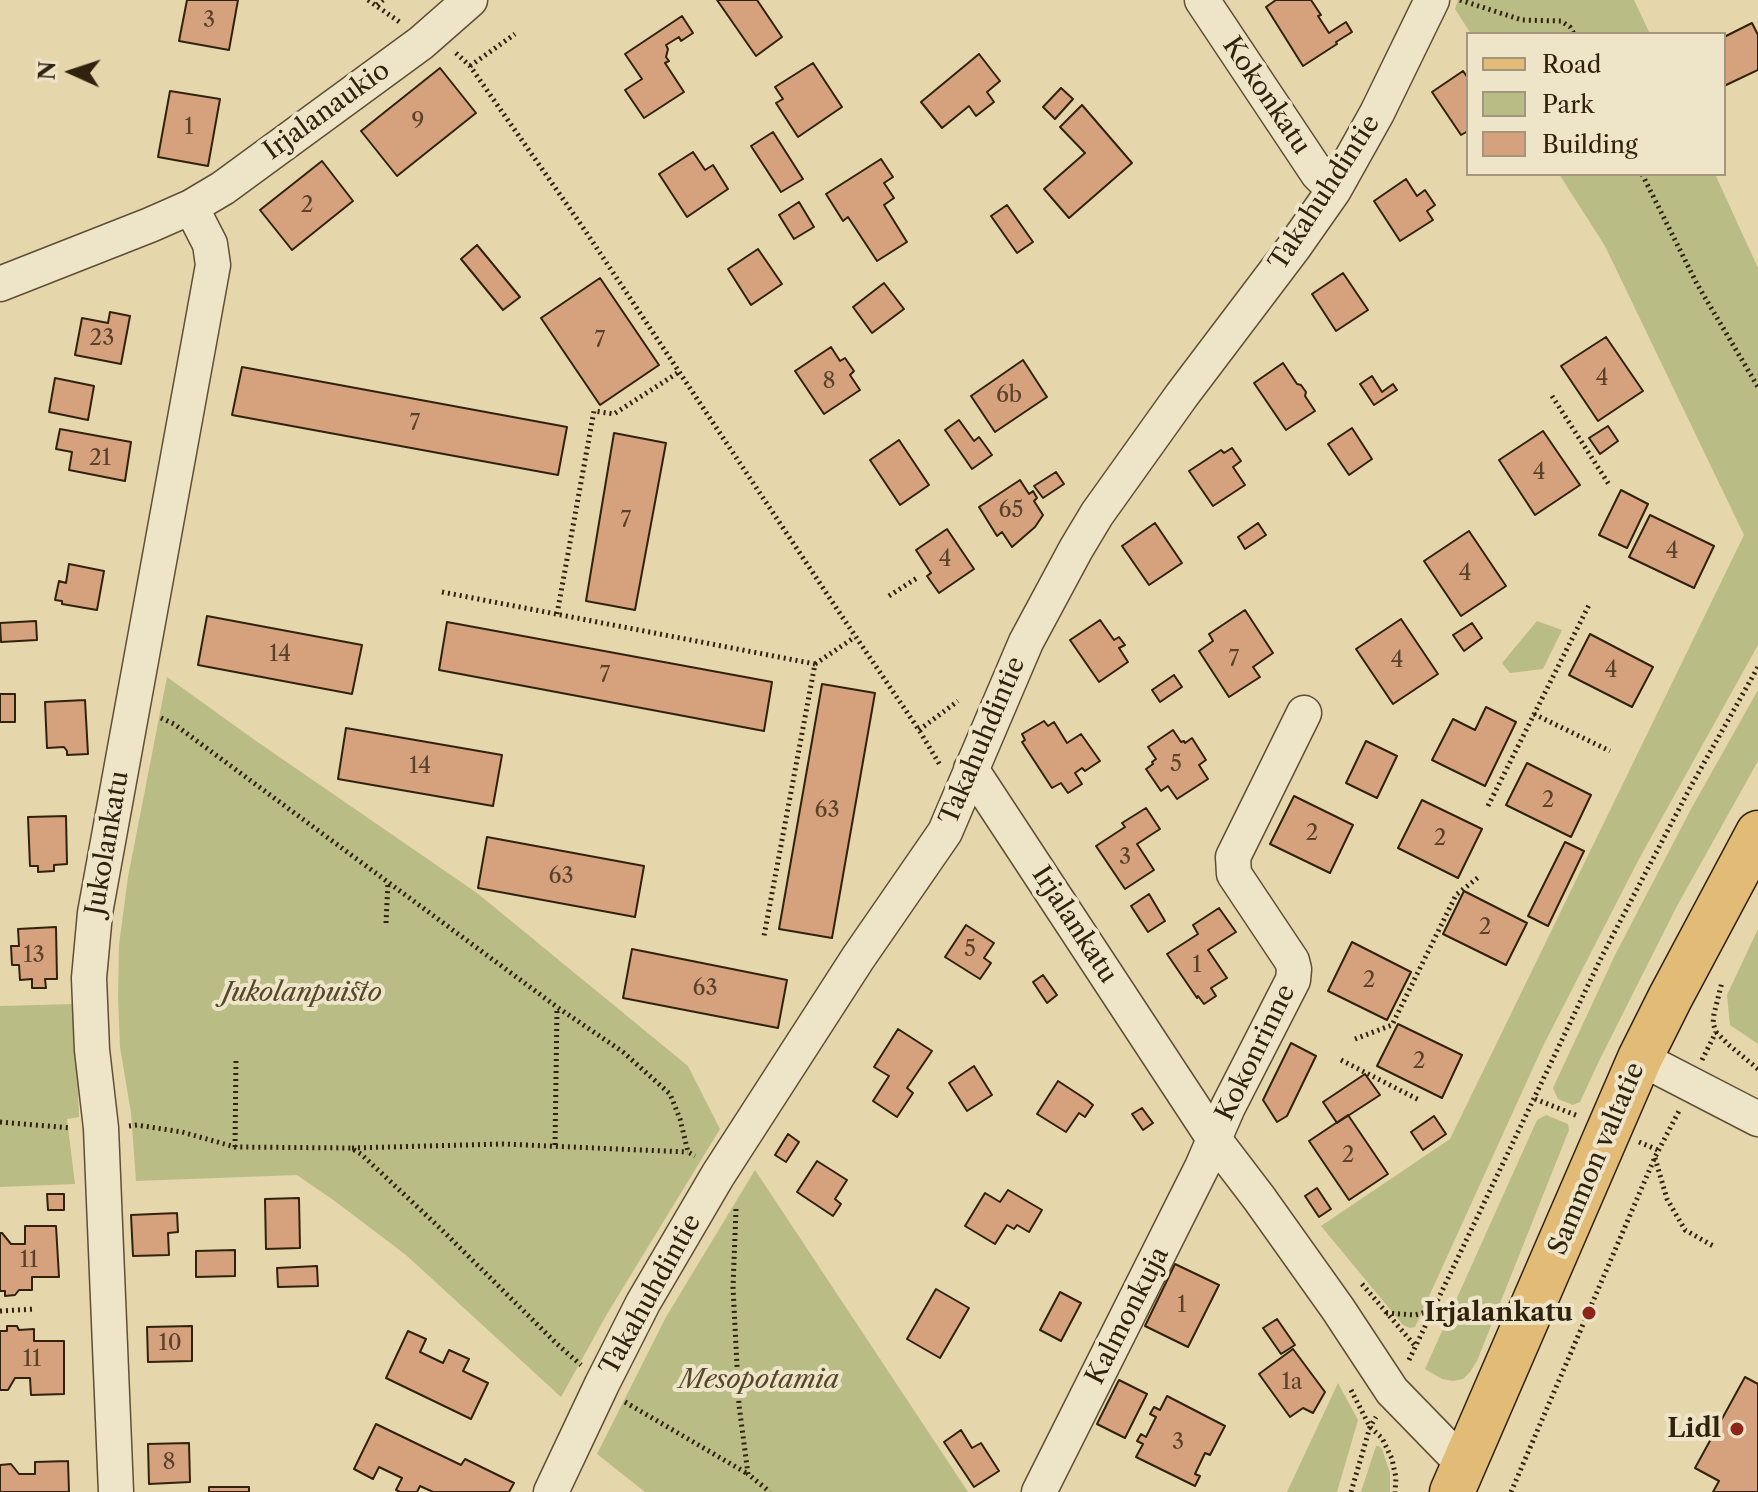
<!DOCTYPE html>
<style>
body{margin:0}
#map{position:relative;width:1758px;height:1492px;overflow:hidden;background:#e5d6ab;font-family:"Libre Caslon Text",serif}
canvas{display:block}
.legend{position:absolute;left:1466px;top:32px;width:260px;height:144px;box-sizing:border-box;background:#eee4c8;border:2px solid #a2967e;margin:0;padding:10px 14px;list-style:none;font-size:24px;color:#31220e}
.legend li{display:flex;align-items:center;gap:16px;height:40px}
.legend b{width:40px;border:2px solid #a2967e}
.north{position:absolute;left:32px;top:32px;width:80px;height:80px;-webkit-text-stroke:6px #eee4c8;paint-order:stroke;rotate:273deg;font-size:22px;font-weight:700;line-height:32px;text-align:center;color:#31220e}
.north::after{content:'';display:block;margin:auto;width:28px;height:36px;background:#31220e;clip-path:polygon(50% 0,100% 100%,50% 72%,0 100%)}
</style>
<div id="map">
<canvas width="1758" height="1492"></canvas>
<ul class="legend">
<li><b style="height:10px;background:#e2bb76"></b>Road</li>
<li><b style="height:22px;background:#babc85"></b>Park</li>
<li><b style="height:22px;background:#d6a27e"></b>Building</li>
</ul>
<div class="north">N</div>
</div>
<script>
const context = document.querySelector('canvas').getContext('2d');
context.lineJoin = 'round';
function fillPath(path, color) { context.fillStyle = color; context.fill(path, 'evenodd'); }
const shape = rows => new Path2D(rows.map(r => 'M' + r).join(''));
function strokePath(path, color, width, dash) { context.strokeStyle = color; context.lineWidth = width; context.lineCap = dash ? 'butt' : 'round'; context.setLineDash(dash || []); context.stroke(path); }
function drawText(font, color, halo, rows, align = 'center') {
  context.font = font + ' "Libre Caslon Text",serif'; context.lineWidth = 8; context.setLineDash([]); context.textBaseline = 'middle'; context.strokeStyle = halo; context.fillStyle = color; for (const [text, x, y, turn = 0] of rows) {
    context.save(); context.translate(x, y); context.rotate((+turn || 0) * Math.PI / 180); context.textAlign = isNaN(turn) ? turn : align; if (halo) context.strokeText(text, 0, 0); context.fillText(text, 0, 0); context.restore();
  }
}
const green = shape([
 [1458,0,1634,0,1650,34,1471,34,1455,9],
 [1559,174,1715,174,1758,268,1758,645,1639,859,1543,1046,1415,1327,1410,1328,1403,1325,1321,1226,1450,1139,1744,535,1605,246],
 [1537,621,1562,630,1543,669,1510,673,1502,663],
 [167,677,259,743,477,893,688,1066,720,1129,607,1314,561,1397,406,1255,336,1202,297,1175,136,1181,131,1113,120,1047,118,997,119,945,128,877],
 [1758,690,1758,761,1677,906,1599,1061,1580,1102,1573,1105,1558,1099,1553,1088,1615,955,1691,809],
 [1758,929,1758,1044,1730,1025,1727,995],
 [75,1004,79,1117,67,1119,75,1184,0,1187,0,1006],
 [1546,1115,1568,1124,1569,1130,1477,1361,1470,1372,1463,1379,1453,1381,1442,1379,1425,1369,1537,1120],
 [755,1170,968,1492,645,1492,597,1454,666,1317],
 [1338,1383,1358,1420,1337,1492,1287,1492],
 [1376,1446,1379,1446,1382,1449,1390,1473,1390,1492,1361,1492]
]);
const building = shape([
 [187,0,238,0,229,50,179,41,187,0],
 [717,0,757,0,782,37,756,56,717,0],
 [1276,0,1311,0,1321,15,1318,16,1329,33,1346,22,1352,32,1336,42,1337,44,1303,66,1266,7,1276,0],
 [682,16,693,33,681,41,679,37,666,45,668,49,666,57,669,61,665,63,684,92,644,118,625,90,642,79,625,54,682,16],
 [1752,23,1758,35,1758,70,1724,86,1724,37,1752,23],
 [979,54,1000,81,987,92,994,102,976,116,969,106,942,128,921,102,979,54],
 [813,63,842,107,798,137,776,103,783,99,775,87,813,63],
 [440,68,476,113,397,176,361,131,440,68],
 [1463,71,1468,78,1468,131,1461,135,1432,92,1463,71],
 [1061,88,1073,99,1055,119,1043,107,1061,88],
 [170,91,220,99,208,166,158,157,170,91],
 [1082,105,1132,163,1069,218,1044,189,1085,153,1060,127,1082,105],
 [773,132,803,179,781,192,751,146,773,132],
 [693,152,705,170,713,165,728,189,687,217,659,174,693,152],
 [881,159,893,177,884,183,894,198,884,205,907,242,877,261,848,217,843,221,826,194,881,159],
 [322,161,353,201,292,250,260,210,322,161],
 [1406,179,1417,196,1425,190,1435,205,1427,211,1433,220,1400,241,1374,201,1406,179],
 [799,202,814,227,794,239,779,215,799,202],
 [1007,205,1033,242,1017,253,991,216,1007,205],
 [477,245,520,297,503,310,461,259,477,245],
 [758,249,782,284,751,305,728,269,758,249],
 [1343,273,1368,310,1336,331,1312,294,1343,273],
 [600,278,659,365,600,405,541,318,600,278],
 [884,283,904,309,872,333,853,307,884,283],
 [110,312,130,316,121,364,75,355,82,318,108,323,110,312],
 [1606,337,1643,391,1598,421,1561,366,1606,337],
 [831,347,840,361,845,358,854,371,850,375,860,390,824,414,795,371,831,347],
 [1023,360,1047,397,995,432,971,396,1023,360],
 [1283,363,1297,384,1301,385,1306,392,1305,396,1315,411,1286,430,1254,383,1283,363],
 [242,367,567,427,558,475,232,415,242,367],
 [1372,376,1382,392,1393,384,1397,390,1374,405,1360,384,1372,376],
 [55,378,94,386,88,420,49,412,55,378],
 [959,420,974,441,979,437,992,455,972,469,945,430,959,420],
 [1608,426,1618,441,1600,454,1589,438,1608,426],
 [1352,428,1372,459,1349,475,1328,444,1352,428],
 [60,429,131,442,125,481,69,470,72,452,56,449,60,429],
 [1543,431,1580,485,1535,515,1499,460,1543,431],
 [614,433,666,443,635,610,586,601,614,433],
 [899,440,929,485,900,505,870,460,899,440],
 [1232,448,1241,461,1233,467,1245,485,1213,506,1189,471,1221,450,1224,453,1232,448],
 [1056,472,1064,484,1043,498,1034,486,1056,472],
 [1020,480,1029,494,1033,491,1037,498,1034,501,1043,515,1035,527,1012,547,1002,532,997,536,979,507,1020,480],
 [1621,490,1648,504,1627,548,1599,535,1621,490],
 [1650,515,1714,546,1694,588,1629,557,1650,515],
 [1155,523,1182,563,1149,585,1122,546,1155,523],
 [1258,523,1266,535,1245,549,1238,537,1258,523],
 [947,529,974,569,939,593,927,576,931,573,916,550,947,529],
 [1469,531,1506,586,1461,616,1424,561,1469,531],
 [69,564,104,571,97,610,62,604,62,601,55,600,59,581,66,583,69,564],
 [1245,610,1273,653,1253,667,1260,677,1229,697,1199,651,1213,641,1209,634,1245,610],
 [207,616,362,645,352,694,198,665,207,616],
 [1401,619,1438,674,1393,704,1356,649,1401,619],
 [1100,620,1114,640,1119,637,1125,645,1119,648,1128,662,1099,682,1070,640,1100,620],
 [36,621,37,640,1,642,0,623,36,621],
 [447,622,772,682,764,731,439,670,447,622],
 [1472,623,1482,638,1464,651,1453,635,1472,623],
 [1590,634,1653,667,1632,707,1569,675,1590,634],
 [1174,675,1182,687,1160,702,1152,690,1174,675],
 [822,684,875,693,832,938,779,929,822,684],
 [0,694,15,694,15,722,0,722,0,694],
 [85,700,88,754,67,755,67,751,64,747,47,748,45,702,85,700],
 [1486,707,1516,722,1485,786,1432,760,1453,719,1475,730,1486,707],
 [1044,721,1048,726,1054,722,1067,743,1081,734,1100,761,1085,771,1082,768,1075,773,1082,784,1068,793,1061,783,1052,788,1022,742,1025,740,1022,734,1044,721],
 [346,728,502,755,493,806,338,779,346,728],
 [1173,730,1181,742,1184,741,1185,743,1192,738,1206,760,1199,765,1208,779,1177,799,1168,786,1161,791,1146,769,1153,764,1152,762,1156,759,1148,747,1173,730],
 [1366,741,1397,756,1377,798,1346,783,1366,741],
 [1527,763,1591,795,1571,837,1506,805,1527,763],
 [1294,796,1353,825,1330,873,1270,844,1294,796],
 [1422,800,1482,829,1458,878,1398,848,1422,800],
 [1146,808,1160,829,1137,844,1154,870,1125,889,1096,846,1125,827,1122,823,1146,808],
 [66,816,67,864,54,865,54,871,38,872,38,866,30,866,28,817,66,816],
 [487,837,644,866,635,917,478,888,487,837],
 [1565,842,1584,851,1548,926,1528,916,1565,842],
 [1464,891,1527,923,1506,965,1443,934,1464,891],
 [1149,894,1165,921,1148,932,1131,906,1149,894],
 [1219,908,1236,932,1208,950,1227,978,1211,988,1216,996,1204,1004,1198,996,1197,998,1167,954,1198,934,1193,925,1219,908],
 [966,925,994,943,984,958,991,963,980,979,945,957,966,925],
 [56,927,57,979,45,979,46,988,32,988,32,979,20,980,19,965,12,965,11,946,19,946,18,929,56,927],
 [1352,942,1411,972,1387,1020,1328,991,1352,942],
 [632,949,787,980,778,1028,623,998,632,949],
 [1043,975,1057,995,1047,1003,1033,982,1043,975],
 [1398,1024,1462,1055,1442,1098,1377,1066,1398,1024],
 [898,1029,932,1051,907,1088,913,1093,897,1117,873,1101,889,1076,874,1067,898,1029],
 [1291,1043,1316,1056,1287,1116,1277,1122,1263,1100,1291,1043],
 [974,1066,992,1095,967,1111,949,1083,974,1066],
 [1365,1074,1380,1095,1337,1123,1323,1102,1365,1074],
 [1058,1081,1087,1100,1093,1105,1085,1117,1079,1113,1066,1132,1037,1114,1058,1081],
 [1142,1108,1153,1123,1143,1130,1132,1114,1142,1108],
 [1348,1115,1388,1174,1349,1200,1309,1141,1348,1115],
 [1434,1116,1446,1134,1423,1150,1411,1132,1434,1116],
 [788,1134,799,1142,786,1162,775,1155,788,1134],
 [817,1161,847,1180,835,1199,841,1204,833,1216,797,1192,817,1161],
 [1317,1188,1331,1209,1319,1217,1305,1196,1317,1188],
 [1008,1190,1042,1210,1029,1232,1017,1225,1014,1229,1007,1225,995,1244,965,1226,985,1193,1000,1202,1008,1190],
 [47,1194,64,1194,64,1210,48,1210,47,1194],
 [299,1198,300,1248,266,1249,265,1199,299,1198],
 [177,1213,178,1232,168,1233,169,1255,133,1256,131,1215,177,1213],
 [25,1226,56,1226,59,1277,32,1277,32,1290,19,1290,15,1295,5,1296,5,1291,0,1291,0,1233,2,1233,11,1244,25,1244,25,1226],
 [235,1250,235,1276,196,1277,196,1251,235,1250],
 [1175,1264,1219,1285,1188,1347,1145,1326,1175,1264],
 [317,1266,318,1286,278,1287,277,1268,317,1266],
 [936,1289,969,1308,940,1358,907,1339,936,1289],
 [1060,1292,1081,1303,1061,1341,1040,1330,1060,1292],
 [1277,1319,1295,1345,1281,1354,1263,1328,1277,1319],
 [7,1326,17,1326,19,1330,34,1329,34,1341,64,1341,64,1394,31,1395,30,1378,15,1378,8,1390,0,1390,0,1331,7,1331,7,1326],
 [192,1326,192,1361,148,1362,147,1327,192,1326],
 [408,1331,426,1339,420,1352,443,1363,449,1350,469,1359,463,1371,488,1383,471,1419,386,1378,408,1331],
 [1293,1349,1325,1392,1313,1413,1303,1408,1290,1417,1259,1374,1293,1349],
 [1745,1377,1758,1384,1758,1492,1713,1492,1719,1481,1695,1468,1745,1377],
 [1119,1380,1147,1394,1125,1438,1097,1424,1119,1380],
 [1167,1396,1225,1426,1210,1455,1205,1453,1195,1474,1200,1476,1195,1486,1136,1457,1143,1444,1137,1441,1141,1434,1146,1437,1156,1417,1150,1414,1154,1407,1160,1410,1167,1396],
 [376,1424,461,1465,465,1459,514,1483,509,1492,433,1492,420,1486,417,1492,400,1492,396,1490,402,1478,379,1467,373,1479,354,1469,376,1424],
 [961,1430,972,1448,981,1443,999,1471,974,1487,944,1442,961,1430],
 [189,1443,190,1482,149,1484,148,1444,189,1443],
 [68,1461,69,1492,0,1492,0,1465,11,1464,19,1474,35,1474,35,1462,68,1461],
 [209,1487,249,1487,249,1492,209,1492,209,1487]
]);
const path = shape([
 [368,0,401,23],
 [1460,0,1522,20,1561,21,1570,27,1574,34],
 [377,5,383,0],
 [456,53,470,66,584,229,841,615,919,730,940,765],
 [470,66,515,34],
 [1642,174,1697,284,1758,387],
 [1552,396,1610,486],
 [442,592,815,664,764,936],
 [889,596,917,578],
 [557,614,594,411,614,414,679,372],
 [815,664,855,637],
 [1534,714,1610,751],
 [161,718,174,724,557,1007,623,1052,670,1094,680,1119,688,1152,695,1156],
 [919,730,958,701],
 [1488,806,1590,603],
 [386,923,388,882],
 [1716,1032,1729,1045,1758,1069],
 [1355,1039,1392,1025,1456,895,1480,876],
 [1341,1060,1421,1101],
 [1702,1060,1716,1032,1713,1023,1714,1014,1722,982],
 [1535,1099,1578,1116],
 [0,1122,71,1128],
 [129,1126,137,1125,182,1132,235,1147,351,1148,361,1154,441,1229,557,1344,581,1365],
 [1639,1142,1658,1150],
 [555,1145,557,1008],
 [235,1147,236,1058],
 [352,1148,502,1144,688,1152],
 [1655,1158,1667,1199,1685,1230,1715,1247],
 [736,1209,733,1287,739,1405,748,1474,770,1492],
 [1362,1284,1416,1347],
 [0,1311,35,1309],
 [1386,1313,1415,1315,1434,1310],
 [1409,1360,1602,956,1691,786,1758,667],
 [1351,1390,1370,1427,1382,1438,1392,1459,1396,1478,1395,1492],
 [625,1402,748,1474],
 [1351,1492,1370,1427,1376,1417],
 [1511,1492,1655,1157,1680,1109]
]);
const minor = shape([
 [1202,0,1318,174,1334,190],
 [0,284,150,225,191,207,223,188,421,43,470,0],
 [971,769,1214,1139,1259,1198,1338,1309,1392,1391,1463,1464],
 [1640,1058,1758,1119],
 [116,1492,101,1128,92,1050,89,978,95,913,213,265,210,244,191,207],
 [551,1492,602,1384,643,1303,718,1175,858,958,945,832,1026,642,1076,549,1097,514,1182,395,1294,247,1334,190,1377,113,1432,0],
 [1039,1492,1202,1167,1228,1107,1293,980,1294,969,1292,961,1234,874,1233,857,1304,713]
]);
const major = shape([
 [1452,1492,1640,1058,1670,998,1758,833]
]);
const markers = [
 [1589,1313,8,"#8f2418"],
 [1737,1429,8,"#8f2418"]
];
const numberNames = [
 ["3",209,21],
 ["9",418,122],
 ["1",189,128],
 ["2",307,206],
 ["23",102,339],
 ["7",600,341],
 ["4",1602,379],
 ["8",829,382],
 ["6b",1009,396],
 ["7",415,424],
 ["21",100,459],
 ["4",1539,473],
 ["65",1011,511],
 ["7",626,521],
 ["4",1672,552],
 ["4",945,560],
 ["4",1465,574],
 ["14",280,655],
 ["7",1234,660],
 ["4",1397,661],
 ["4",1611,671],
 ["7",605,676],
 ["5",1176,765],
 ["14",420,767],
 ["2",1548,801],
 ["63",827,811],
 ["2",1312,834],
 ["2",1440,839],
 ["3",1125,858],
 ["63",561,877],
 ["2",1485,928],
 ["5",970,950],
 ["13",34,956],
 ["1",1197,966],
 ["2",1369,981],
 ["63",705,989],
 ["2",1419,1062],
 ["2",1348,1156],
 ["11",29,1261],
 ["1",1182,1306],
 ["10",170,1344],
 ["11",32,1360],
 ["1a",1292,1383],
 ["3",1178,1443],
 ["8",169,1463]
];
const streetNames = [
 ["Kokonkatu",1266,96,56],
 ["Irjalanaukio",327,111,-36],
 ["Takahuhdintie",1325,193,-57],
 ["Takahuhdintie",983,741,-67],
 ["Jukolankatu",108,843,-80],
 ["Irjalankatu",1074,925,57],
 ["Kokonrinne",1256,1053,-64],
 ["Sammon valtatie",1597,1159,-67],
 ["Takahuhdintie",651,1295,-61],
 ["Kalmonkuja",1128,1316,-63]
];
const parkNames = [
 ["Jukolanpuisto",302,993],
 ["Mesopotamia",759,1380]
];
const poiNames = [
 ["Irjalankatu",1573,1313],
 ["Lidl",1721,1429]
];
fillPath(green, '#babc85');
fillPath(building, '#d6a27e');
strokePath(building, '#31220e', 2);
strokePath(minor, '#5e4f35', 37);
strokePath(major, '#31220e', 47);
strokePath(path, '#31220e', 5, [2, 4]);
strokePath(minor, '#eee4c8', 34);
strokePath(major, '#e2bb76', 44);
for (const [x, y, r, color] of markers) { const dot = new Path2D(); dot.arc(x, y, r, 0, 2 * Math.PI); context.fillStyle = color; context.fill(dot); strokePath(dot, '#eee4c8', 3); }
drawText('22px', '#5a422a', null, numberNames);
drawText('26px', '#31220e', '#eee4c8', streetNames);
drawText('italic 26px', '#53482c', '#eee4c8', parkNames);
drawText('bold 26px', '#31220e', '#eee4c8', poiNames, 'right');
</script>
